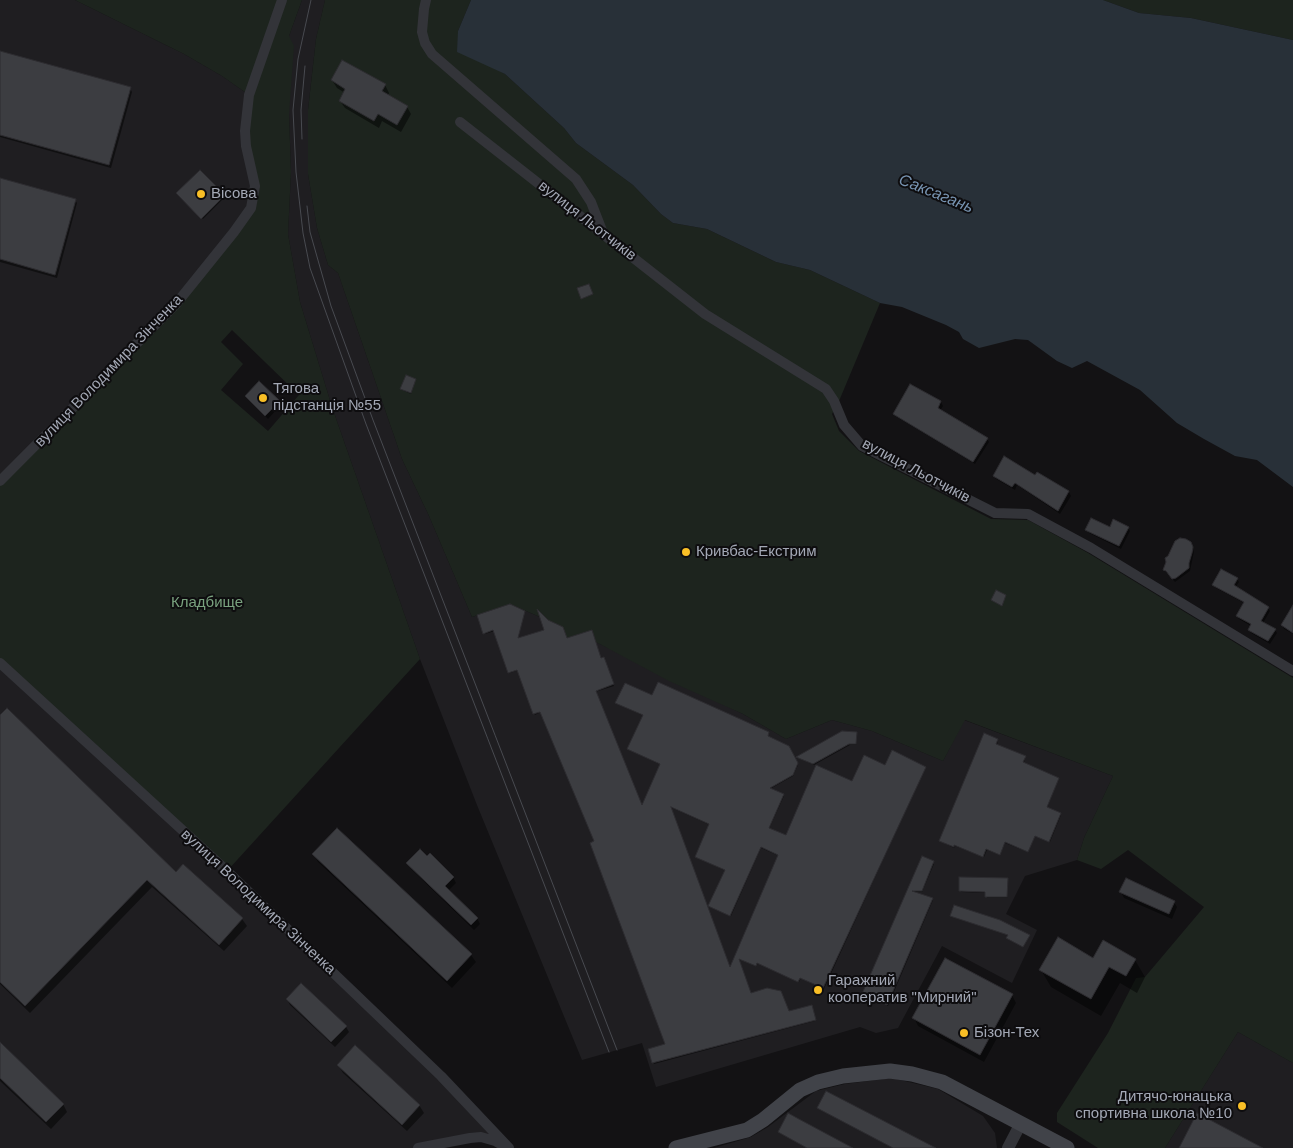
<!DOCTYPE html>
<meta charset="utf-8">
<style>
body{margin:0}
canvas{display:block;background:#131214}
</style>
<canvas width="1293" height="1148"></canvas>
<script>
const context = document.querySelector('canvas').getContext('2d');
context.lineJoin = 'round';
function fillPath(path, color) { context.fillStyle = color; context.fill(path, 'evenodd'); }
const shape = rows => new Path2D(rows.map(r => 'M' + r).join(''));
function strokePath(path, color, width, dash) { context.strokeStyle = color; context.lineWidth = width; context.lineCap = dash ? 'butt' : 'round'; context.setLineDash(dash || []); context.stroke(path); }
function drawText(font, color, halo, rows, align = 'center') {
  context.font = font + ' Arial,sans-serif'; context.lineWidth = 4; context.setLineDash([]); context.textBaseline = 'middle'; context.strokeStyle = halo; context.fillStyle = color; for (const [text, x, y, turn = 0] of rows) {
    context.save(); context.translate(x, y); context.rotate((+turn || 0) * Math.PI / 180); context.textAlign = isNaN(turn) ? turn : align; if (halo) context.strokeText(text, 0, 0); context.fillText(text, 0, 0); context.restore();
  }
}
const built = shape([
 [0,0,75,0,184,54,222,76,249,95,255,186,251,208,176,304,0,481],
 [302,0,325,0,316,39,308,110,308,174,317,228,328,265,338,273,402,459,429,516,472,617,510,604,563,627,592,630,596,642,743,714,786,739,832,720,872,731,943,761,964,720,1113,776,1084,838,1077,860,1025,876,1006,914,1037,930,1012,983,942,946,898,1028,876,1033,860,1027,656,1087,642,1043,582,1060,477,805,420,659,332,407,300,302,288,234,291,172,289,114,289,36],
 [0,663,441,1076,509,1148,481,1137,418,1148,0,1148],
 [1238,1032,1293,1063,1293,1148,1165,1148],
 [892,1078,938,1089,983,1116,995,1133,997,1148,714,1148,751,1137,768,1127,816,1091,845,1084]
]);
const green = shape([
 [75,0,302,0,289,36,294,46,289,114,291,172,288,234,300,302,332,407,420,659,227,871,0,663,0,481,176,304,251,208,255,186,246,146,249,95,222,76,184,54],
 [232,330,299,395,268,431,221,390,243,364,221,342],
 [325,0,471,0,458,31,486,64,505,74,564,128,576,143,633,185,661,214,673,223,707,229,776,262,810,270,880,303,839,401,832,414,839,431,859,451,991,519,1028,520,1088,553,1293,678,1293,1063,1238,1032,1165,1148,1098,1148,1057,1122,1057,1113,1108,1033,1136,978,1145,977,1204,907,1128,850,1101,869,1077,860,1084,838,1113,776,965,720,943,761,872,731,832,720,786,739,743,714,669,681,596,642,592,630,567,638,563,627,510,604,472,617,429,516,402,459,338,273,328,265,317,228,308,174,308,110,316,39],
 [1103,0,1293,0,1293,40,1191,18,1139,13]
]);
const water = shape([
 [471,0,1103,0,1139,13,1191,18,1293,40,1293,487,1257,460,1235,456,1204,439,1177,423,1140,390,1087,361,1072,368,1057,361,1028,340,1015,339,979,348,963,339,959,332,946,325,902,307,880,303,810,270,776,262,707,229,673,223,661,214,633,185,576,143,564,128,505,74,457,52,458,31]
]);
const shadow = shape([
 [0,52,130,88,132,92,111,168,0,137],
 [332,80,385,85,389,93,388,96,407,107,411,114,401,132,382,121,379,128,345,108,340,101,345,93,337,88],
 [200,172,225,197,203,219,179,195],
 [0,179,75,200,77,203,57,278,0,262],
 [415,380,411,394,402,390,401,389],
 [911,385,941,402,943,406,940,411,987,439,989,442,975,464,897,417,895,414],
 [246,396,279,401,281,405,268,419],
 [1037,474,1069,492,1071,496,1060,514,1017,485,1015,490,996,479,994,476,1036,477],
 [1128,528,1130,531,1121,549,1089,533,1087,529],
 [1190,543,1194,552,1190,571,1175,582,1164,570],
 [1237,579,1239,582,1235,588,1268,608,1270,611,1263,623,1275,630,1277,633,1270,644,1251,633,1249,630,1251,626,1239,619,1237,616,1244,603,1216,588,1214,585],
 [524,612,518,640,566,640,604,659,614,686,595,692,642,808,661,765,630,750,644,716,618,704,653,697,768,733,768,737,788,747,798,765,793,776,770,789,784,796,769,829,787,837,852,782,886,766,925,768,824,989,801,978,799,982,758,963,756,966,738,958,751,995,788,1013,812,1008,815,1021,654,1064,650,1050,667,1045,596,842,541,712,535,715,518,670,510,673,509,672,495,631,485,634,484,633],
 [670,807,710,825,697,857,726,871,710,907,731,916,761,848,779,856,730,970],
 [1293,615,1293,634,1284,629,1282,625],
 [0,717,176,874,242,919,247,926,224,951,152,887,30,1013,0,984],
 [857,735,856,745,850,745,814,765,797,757],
 [998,740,997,745,1025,757,1024,763,1058,779,1047,808,1061,815,1050,842,1035,836,1028,852,1005,843,1000,855,987,850,984,857,955,846,954,848,940,841],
 [314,855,471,955,476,962,452,988,318,862],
 [923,857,934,864,922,892,912,892,933,900,888,1006,864,994],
 [408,864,453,877,456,883,448,891,477,918,480,924,474,930,411,869],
 [960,878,1008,880,1007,898,987,898,987,893,961,892],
 [1121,892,1174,902,1177,907,1172,919,1124,898],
 [1094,959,1135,960,1145,977,1137,993,1120,983,1101,1016,1051,987,1041,970],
 [1012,995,1016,1003,984,1062,918,1026,914,1018],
 [287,999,346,1027,349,1032,335,1047,290,1005],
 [0,1053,63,1104,67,1112,51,1129,0,1081],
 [338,1065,419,1105,424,1113,407,1131,343,1073],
 [818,1108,933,1148,893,1148]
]);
const building = shape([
 [0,51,131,87,109,165,0,135,0,51],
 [342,60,386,84,382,91,408,106,397,125,378,114,374,121,339,101,345,89,331,80,342,60],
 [200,170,225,195,201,219,176,193,200,170],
 [0,178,76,199,55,275,0,259,0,178],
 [589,284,593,294,581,299,577,288,589,284],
 [406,375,416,379,411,393,400,389,406,375],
 [259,381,280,401,265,416,245,396,259,381],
 [910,384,941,401,938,408,988,438,973,462,893,414,910,384],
 [1004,456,1035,475,1037,472,1069,491,1058,511,1015,483,1012,487,993,476,1004,456],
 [1091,518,1110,527,1113,519,1129,527,1119,546,1085,530,1091,518],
 [1180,538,1186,539,1191,542,1193,547,1192,553,1189,563,1189,568,1176,578,1172,579,1166,571,1163,570,1166,562,1165,558,1168,556,1175,541,1180,538],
 [1221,569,1238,578,1234,585,1269,607,1261,621,1276,629,1268,641,1248,630,1251,624,1236,616,1244,602,1212,585,1221,569],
 [996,590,1006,595,1002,606,991,600,996,590],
 [510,604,525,611,518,638,544,630,537,609,548,620,563,627,567,638,592,630,601,658,604,657,614,684,596,691,642,805,660,764,627,749,643,715,615,703,625,683,652,695,658,682,769,732,768,736,789,746,798,763,793,775,770,788,784,794,769,828,786,835,816,765,852,781,864,755,885,765,892,750,926,767,823,988,800,978,798,982,757,963,756,966,739,959,751,993,767,988,781,991,789,1011,812,1005,816,1020,652,1063,648,1049,665,1044,590,843,594,841,540,712,533,714,517,670,508,673,493,630,483,634,477,615,510,604],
 [671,807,709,824,695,857,725,870,708,906,730,916,761,847,778,855,730,967,671,807],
 [1293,605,1293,633,1281,625,1293,605],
 [7,708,176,872,183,864,243,918,219,945,147,880,25,1006,0,982,0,715,7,708],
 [842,731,857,732,856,744,849,744,813,764,796,757,842,731],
 [984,733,998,739,996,744,1026,756,1023,762,1059,778,1047,807,1061,813,1049,842,1035,836,1028,852,1005,842,1000,855,986,849,983,857,954,845,954,847,939,841,984,733],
 [337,828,472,954,447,981,312,854,337,828],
 [420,849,427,856,430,853,454,877,445,886,478,918,471,925,406,863,420,849],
 [922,856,934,861,922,891,912,891,933,898,887,1005,862,994,922,856],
 [959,877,1008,878,1007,897,985,897,985,892,959,891,959,877],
 [1126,878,1175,901,1169,914,1119,892,1126,878],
 [954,905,1000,920,1030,935,1023,947,1006,938,1008,935,950,916,954,905],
 [1058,937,1093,958,1103,940,1136,959,1126,976,1109,967,1091,999,1039,970,1058,937],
 [945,958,1013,994,980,1055,912,1018,945,958],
 [301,983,347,1026,331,1042,286,999,301,983],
 [0,1042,64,1104,46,1122,0,1078,0,1042],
 [355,1045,420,1105,402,1125,337,1065,355,1045],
 [826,1091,936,1148,893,1148,817,1108,826,1091],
 [788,1113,797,1118,853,1148,807,1148,778,1132,788,1113],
 [1197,1113,1263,1148,1179,1148,1197,1113]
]);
const minor = shape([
 [426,0,424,9,422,32,425,43,432,54,576,179,591,202,603,233],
 [460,122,705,314,826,389,834,401,844,425,862,446,995,513,1028,514,1091,548,1293,671],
 [0,481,176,304,234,232,251,208,255,186,246,146,245,131,249,95,282,0],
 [0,663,227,871,441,1076,509,1148],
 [418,1148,470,1138,481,1137,495,1141,504,1146]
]);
const tertiary = shape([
 [1008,1148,1021,1123]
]);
const secondary = shape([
 [676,1148,747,1130,763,1120,800,1090,818,1082,843,1076,890,1071,912,1074,942,1082,1067,1148]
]);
const tram = shape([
 [311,0,298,59,293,110,296,172,303,233,310,268,366,424,609,1052],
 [302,139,301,110,305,66],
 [307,206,310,232,331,306,373,420,617,1050]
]);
const markers = [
 [201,194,5,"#f9bf26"],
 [263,398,5,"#f9bf26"],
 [686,552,5,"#f9bf26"],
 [818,990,5,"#f9bf26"],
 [964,1033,5,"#f9bf26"],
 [1242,1106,5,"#f9bf26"]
];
const poiNames = [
 ["Вісова",211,194],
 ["Тягова",273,389],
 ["підстанція №55",273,406],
 ["Кривбас-Екстрим",696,552],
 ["Гаражний",828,981],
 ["кооператив \"Мирний\"",828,998],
 ["Бізон-Тех",974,1033],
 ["Дитячо-юнацька",1232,1097,"right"],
 ["спортивна школа №10",1232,1114,"right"]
];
const streetNames = [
 ["вулиця Льотчиків",587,221,38],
 ["вулиця Володимира Зінченка",109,371,-46],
 ["вулиця Льотчиків",916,471,28],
 ["вулиця Володимира Зінченка",258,902,43]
];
const parkNames = [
 ["Кладбище",207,603]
];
const waterNames = [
 ["Саксагань",936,194,22]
];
fillPath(built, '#1f1e21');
fillPath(green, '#1d241e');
fillPath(water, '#283038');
fillPath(shadow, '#0007');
fillPath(building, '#3c3d41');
strokePath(building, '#2d2c30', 1);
strokePath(minor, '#333439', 10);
strokePath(tertiary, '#333439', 12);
strokePath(secondary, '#414349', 15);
strokePath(tram, '#484a50', 1);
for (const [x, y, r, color] of markers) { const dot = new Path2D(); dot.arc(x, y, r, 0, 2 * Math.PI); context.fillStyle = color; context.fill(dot); strokePath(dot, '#0e0d0f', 2); }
drawText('15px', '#a3a8b5', '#0e0d0f', poiNames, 'left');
drawText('15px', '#a3a8b5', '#0e0d0f', streetNames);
drawText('15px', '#79a17e', '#0e0d0f', parkNames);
drawText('italic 16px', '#7894b2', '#0e0d0f', waterNames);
</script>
